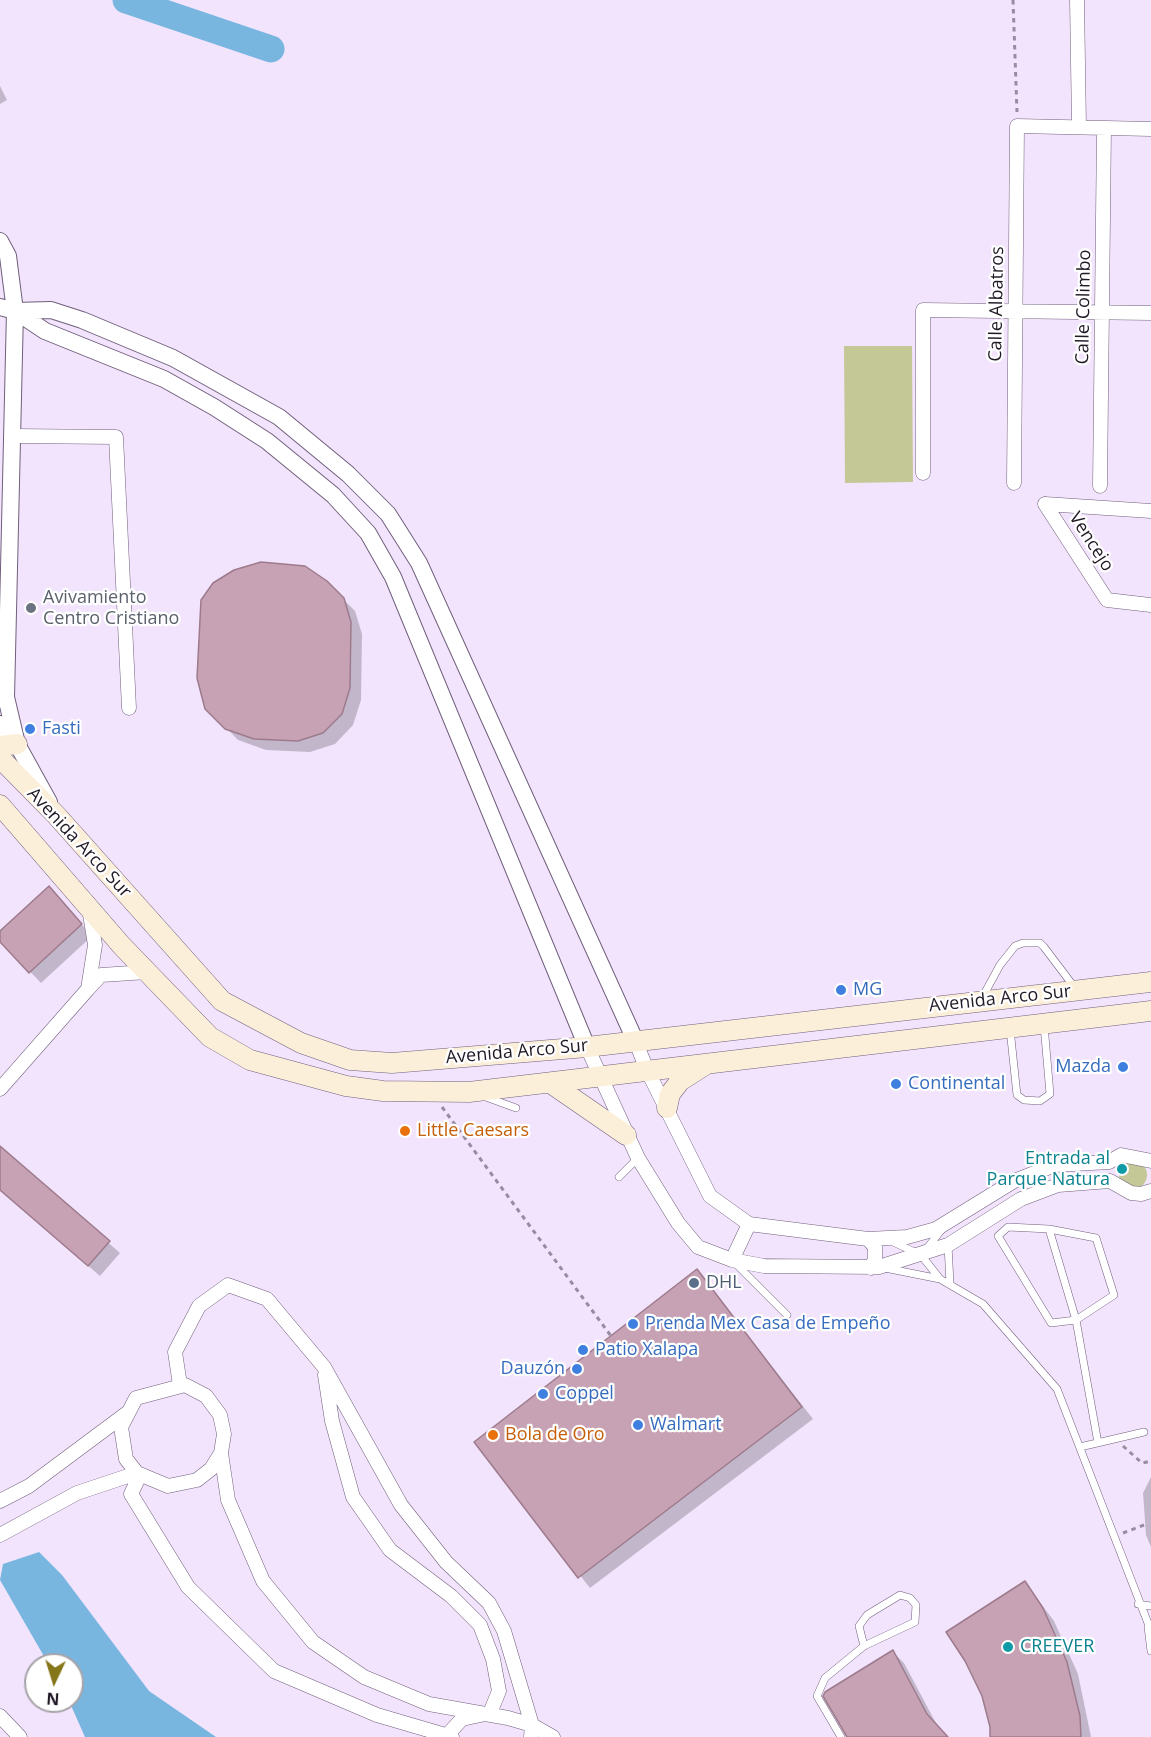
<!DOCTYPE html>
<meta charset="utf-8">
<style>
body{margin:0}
#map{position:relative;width:1151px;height:1737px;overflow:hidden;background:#f3e4fe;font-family:"Open Sans",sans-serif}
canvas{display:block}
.north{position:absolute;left:24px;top:1653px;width:60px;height:60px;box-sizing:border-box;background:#fff;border:2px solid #a6a3a8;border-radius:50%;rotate:184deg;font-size:16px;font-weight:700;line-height:24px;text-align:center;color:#211a26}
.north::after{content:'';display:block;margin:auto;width:21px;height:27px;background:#85761a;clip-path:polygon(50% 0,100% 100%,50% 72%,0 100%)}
</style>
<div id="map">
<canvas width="1151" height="1737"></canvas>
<div class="north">N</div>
</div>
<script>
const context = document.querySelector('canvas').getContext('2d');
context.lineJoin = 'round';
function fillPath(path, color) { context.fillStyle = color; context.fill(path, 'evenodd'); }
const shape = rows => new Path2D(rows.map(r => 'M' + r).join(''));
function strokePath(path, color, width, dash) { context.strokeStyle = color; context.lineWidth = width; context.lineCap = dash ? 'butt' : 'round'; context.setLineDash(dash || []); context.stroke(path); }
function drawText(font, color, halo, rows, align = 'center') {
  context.font = font + ' "Open Sans",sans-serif'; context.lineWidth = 4.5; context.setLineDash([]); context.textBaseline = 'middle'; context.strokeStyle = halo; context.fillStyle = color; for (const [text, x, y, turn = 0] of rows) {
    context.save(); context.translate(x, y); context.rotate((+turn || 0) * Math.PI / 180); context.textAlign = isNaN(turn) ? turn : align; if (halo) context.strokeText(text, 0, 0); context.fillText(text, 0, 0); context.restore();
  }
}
const green = shape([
 [844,346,912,346,913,482,845,483],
 '1119 1175a14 14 0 1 1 28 0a14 14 0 1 1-28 0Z'
]);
const water = shape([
 [39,1552,62,1575,149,1691,216,1737,85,1737,69,1701,72,1701,72,1665,49,1665,0,1580,3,1564]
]);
const shadow = shape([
 [0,86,7,100,0,104],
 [338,594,355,611,362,634,361,700,353,725,335,744,310,752,266,750,238,740,207,708],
 [49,888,92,936,41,983,0,940,0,933],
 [2,1150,120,1253,100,1276,0,1190],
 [697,1271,813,1419,590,1588,476,1443],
 [1151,1477,1151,1547,1146,1535,1143,1493],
 [1025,1583,1054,1621,1078,1674,1091,1737,991,1737],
 [893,1652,904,1663,938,1727,947,1737,848,1737]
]);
const river = shape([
 [126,0,271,49]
]);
const building = shape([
 [261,562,305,566,327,581,344,598,351,622,350,688,342,714,323,733,298,741,254,739,225,729,205,709,197,678,201,600,213,583,234,570,261,562],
 [49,886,82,924,29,973,0,942,0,931,49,886],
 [0,1146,110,1241,88,1266,0,1190,0,1146],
 [697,1269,802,1407,578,1578,474,1442,697,1269],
 [1025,1581,1043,1608,1067,1662,1080,1716,1081,1737,990,1737,990,1727,982,1696,965,1661,946,1632,1025,1581],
 [893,1650,927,1714,948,1737,847,1737,823,1696,825,1692,893,1650]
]);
const path = shape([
 [1013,0,1017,112],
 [442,1107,611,1336],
 [1123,1446,1142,1463,1151,1461],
 [1123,1533,1144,1525]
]);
const service = shape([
 [982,998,1000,965,1015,946,1023,943,1040,943,1044,947,1075,988],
 [1010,1029,1017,1095,1024,1100,1040,1101,1050,1094,1044,1025],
 [483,1096,516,1108],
 [619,1177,638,1158],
 [1049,1229,1076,1320,1114,1295,1096,1238,1049,1229,1008,1227,998,1236,1051,1323,1076,1320,1098,1443],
 [891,1241,921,1255,940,1279,983,1304,1057,1389,1151,1631],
 [948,1245,950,1284],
 [925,1251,942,1229],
 [736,1264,787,1315],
 [885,1268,940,1279],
 [1080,1447,1144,1432],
 [1138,1604,1151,1606],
 [1148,1627,1151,1651],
 [841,1737,817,1696,825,1678,864,1646,915,1622,916,1605,910,1598,900,1595,867,1615,859,1626,864,1646]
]);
const minor = shape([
 [1077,0,1079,126],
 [13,436,116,437,129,708],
 [923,473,923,310,1151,313],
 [1014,483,1017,126,1151,129],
 [1100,486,1104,128],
 [1045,504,1107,600,1151,605],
 [1045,504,1151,511],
 [89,908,95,945,88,989,101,975,147,972],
 [635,1040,647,1070,710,1196,749,1224,868,1239,907,1237,936,1229,1014,1181,1055,1165,1109,1162,1121,1155,1151,1161],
 [587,1047,638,1158,678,1223,698,1247,732,1260,764,1266,879,1267,948,1245,1021,1199,1058,1185,1110,1181,1131,1193,1141,1194,1151,1191],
 [0,1089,88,989],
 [868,1239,875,1247,875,1259,871,1268],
 [732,1260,749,1224],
 [325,1375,332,1421,353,1497,390,1550,451,1596,480,1625,493,1659,499,1691,490,1713,462,1719,448,1734,449,1737],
 [180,1385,175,1352,199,1306,228,1285,267,1299,324,1367,401,1505,446,1562,489,1603,504,1631,532,1725,531,1737],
 [221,1453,211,1469,197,1480,168,1486,137,1473,126,1459,121,1427,136,1398,185,1385,206,1396,220,1415,224,1434,221,1453,228,1500,263,1581,313,1642,364,1677,429,1704,508,1718,532,1725,553,1737],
 [140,1475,131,1494,188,1587,274,1671,377,1715,452,1737],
 [0,1501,29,1486,127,1413],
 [0,1535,77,1493,137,1473],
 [0,1716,20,1737]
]);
const tertiary = shape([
 [0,241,8,256,15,311,6,697,17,744],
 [0,307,15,311,51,310,82,320,173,358,279,417,348,474,388,514,419,563,635,1040],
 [15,311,45,331,164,379,214,407,267,441,333,495,368,533,393,577,587,1047],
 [0,724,17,744,49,802]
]);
const secondary = shape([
 [0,746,17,744],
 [0,758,57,816,222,1001,301,1043,350,1060,392,1063,587,1047,1151,982],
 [0,805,122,946,210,1037,250,1060,346,1086,383,1091,469,1092,1151,1011],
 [552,1084,626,1135],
 [667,1108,670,1094,680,1081,705,1065]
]);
const markers = [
 [31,608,6,"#6b7280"],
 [30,729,6,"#3f7fe0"],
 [841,990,6,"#3f7fe0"],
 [1123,1067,6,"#3f7fe0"],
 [896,1084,6,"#3f7fe0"],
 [405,1131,6,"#e8710a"],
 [1122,1169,6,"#0f9aa8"],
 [694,1283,6,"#5c6f8a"],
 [633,1324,6,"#3f7fe0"],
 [583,1350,6,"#3f7fe0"],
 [577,1369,6,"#3f7fe0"],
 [543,1394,6,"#3f7fe0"],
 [638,1425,6,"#3f7fe0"],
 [493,1435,6,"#e8710a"],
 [1008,1647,6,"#0f9aa8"]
];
const streetNames = [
 ["Calle Albatros",997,304,-89],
 ["Calle Colimbo",1084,307,-89],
 ["Vencejo",1091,542,57],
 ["Avenida Arco Sur",79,843,47],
 ["Avenida Arco Sur",1000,999,-6],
 ["Avenida Arco Sur",517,1052,-5]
];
const worshipNames = [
 ["Avivamiento",43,598],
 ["Centro Cristiano",43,619]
];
const shopNames = [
 ["Fasti",42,729],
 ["MG",853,990],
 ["Mazda",1111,1067,"right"],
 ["Continental",908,1084],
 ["Prenda Mex Casa de Empeño",645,1324],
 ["Patio Xalapa",595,1350],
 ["Dauzón",565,1369,"right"],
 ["Coppel",555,1394],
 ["Walmart",650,1425]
];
const foodNames = [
 ["Little Caesars",417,1131],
 ["Bola de Oro",505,1435]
];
const cultureNames = [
 ["Entrada al",1110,1159],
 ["Parque Natura",1110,1180],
 ["CREEVER",1020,1647,"left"]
];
const serviceNames = [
 ["DHL",706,1283]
];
fillPath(green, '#c4c896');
fillPath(water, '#78b6df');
fillPath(shadow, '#0003');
strokePath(river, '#78b6df', 27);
fillPath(building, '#c6a2b4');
strokePath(building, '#9d7b8c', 1.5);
strokePath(service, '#705f7b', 8);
strokePath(minor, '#705f7b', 15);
strokePath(tertiary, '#705f7b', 18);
strokePath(secondary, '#705f7b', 21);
strokePath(path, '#988ca0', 3, [4.5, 4.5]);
strokePath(service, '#fff', 7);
strokePath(minor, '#fff', 14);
strokePath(tertiary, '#fff', 16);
strokePath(secondary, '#fbefda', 20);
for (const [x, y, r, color] of markers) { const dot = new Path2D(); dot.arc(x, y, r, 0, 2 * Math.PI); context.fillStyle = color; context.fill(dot); strokePath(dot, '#fff', 2); }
drawText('18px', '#211a26', '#fff', streetNames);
drawText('18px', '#5b616d', '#fff', worshipNames, 'left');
drawText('18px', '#366cbe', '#fff', shopNames, 'left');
drawText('18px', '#c56008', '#fff', foodNames, 'left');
drawText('18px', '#0d838f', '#fff', cultureNames, 'right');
drawText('18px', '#4e5e75', '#fff', serviceNames, 'left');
</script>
